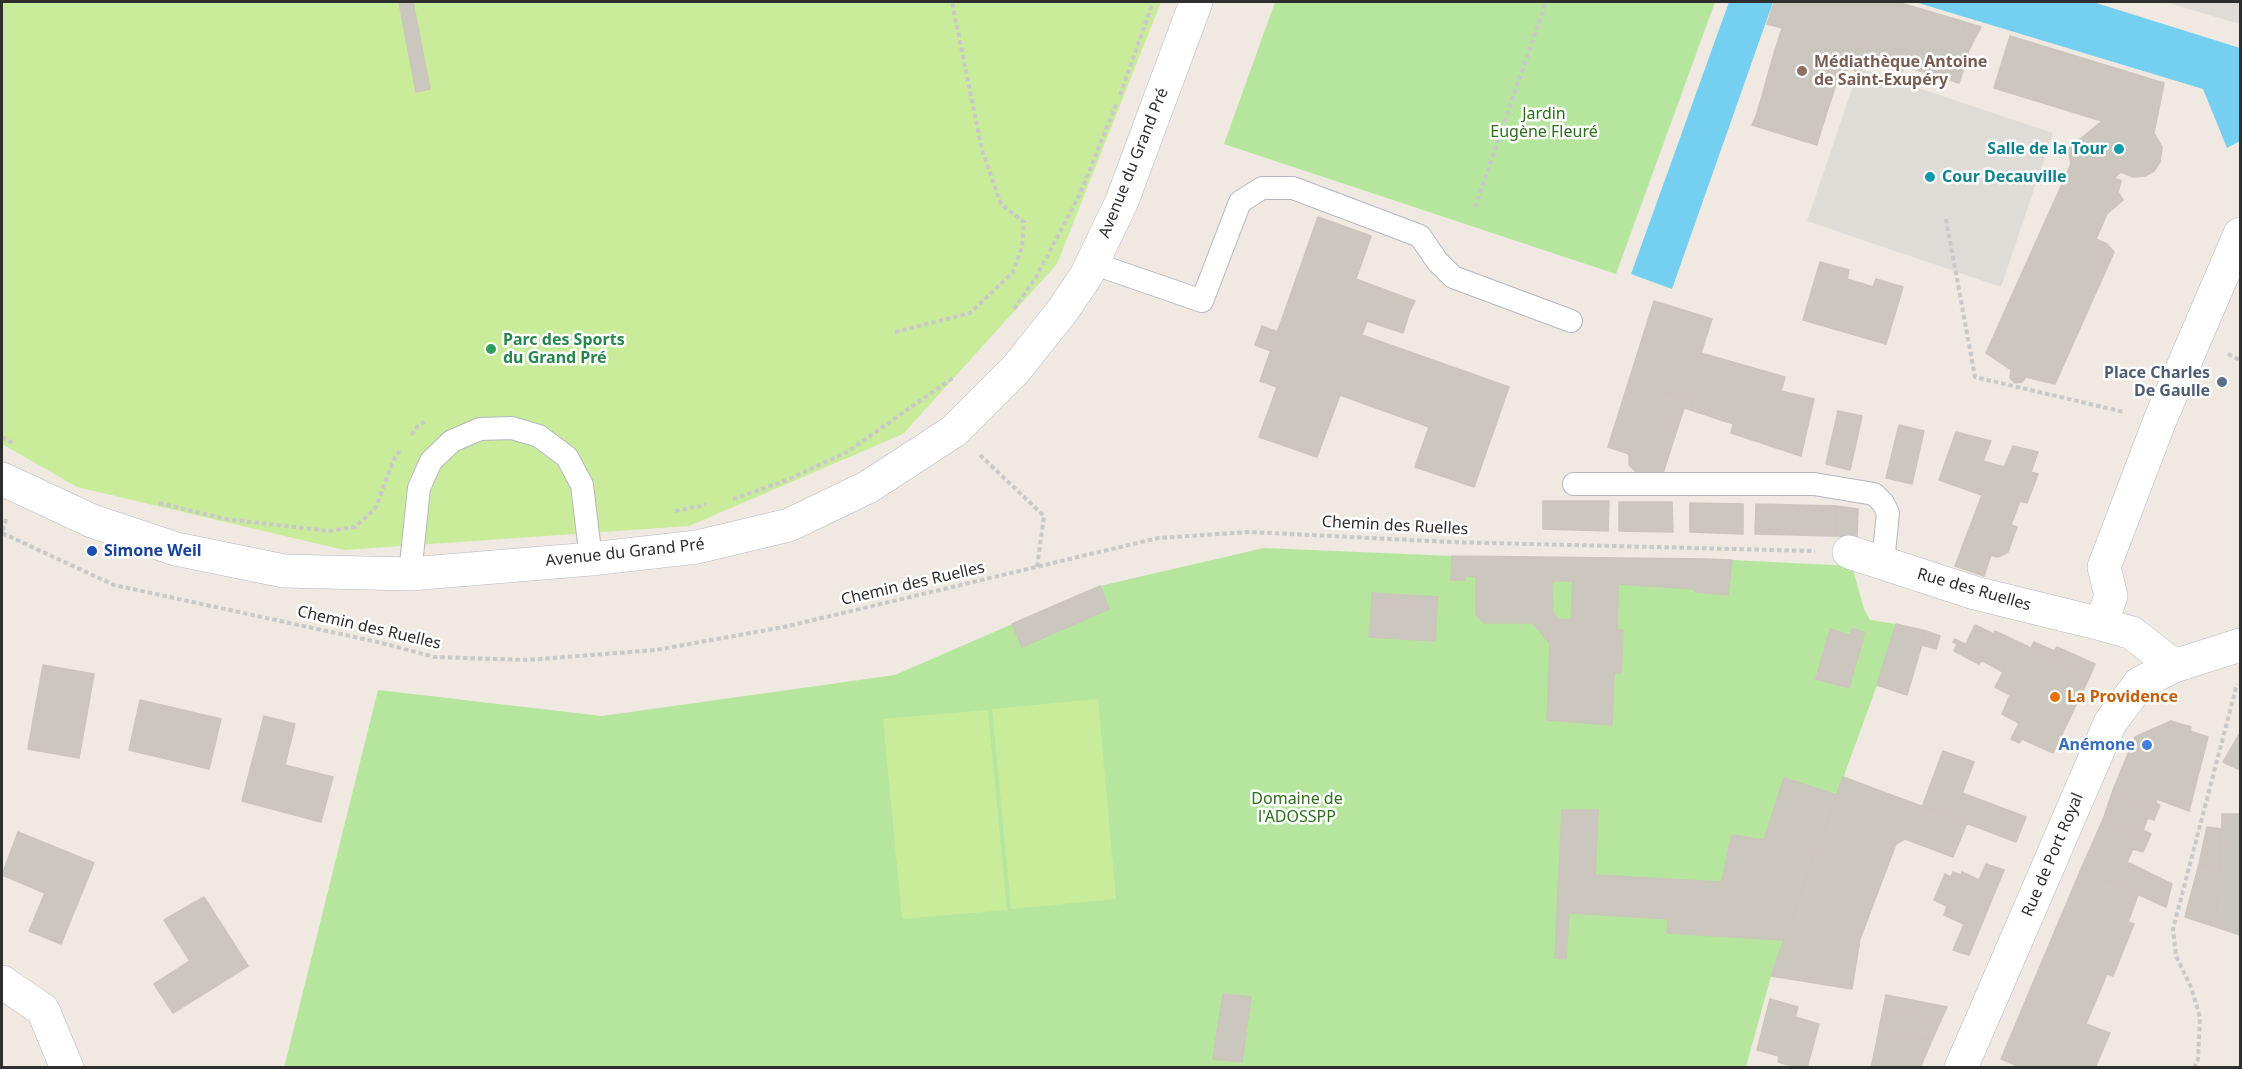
<!DOCTYPE html>
<meta charset="utf-8">
<style>
body{margin:0}
#map{position:relative;width:2242px;height:1069px;overflow:hidden;background:#efe9e1;font-family:"Noto Sans",sans-serif}
canvas{display:block}
.frame{position:absolute;inset:0;border:3px solid #2e2e2e;pointer-events:none}
</style>
<div id="map">
<canvas width="2242" height="1069"></canvas>
<div class="frame"></div>
</div>
<script>
const context = document.querySelector('canvas').getContext('2d');
context.lineJoin = 'round';
function fillPath(path, color) { context.fillStyle = color; context.fill(path, 'evenodd'); }
const shape = rows => new Path2D(rows.map(r => 'M' + r).join(''));
function strokePath(path, color, width, dash) { context.strokeStyle = color; context.lineWidth = width; context.lineCap = dash ? 'butt' : 'round'; context.setLineDash(dash || []); context.stroke(path); }
function drawText(font, color, halo, rows, align = 'center') {
  context.font = font + ' "Noto Sans",sans-serif'; context.lineWidth = 5; context.setLineDash([]); context.textBaseline = 'middle'; context.strokeStyle = halo; context.fillStyle = color; for (const [text, x, y, turn = 0] of rows) {
    context.save(); context.translate(x, y); context.rotate((+turn || 0) * Math.PI / 180); context.textAlign = isNaN(turn) ? turn : align; if (halo) context.strokeText(text, 0, 0); context.fillText(text, 0, 0); context.restore();
  }
}
const green = shape([
 [1275,2,1715,2,1616,274,1224,144],
 [1264,548,1452,556,1732,560,1852,566,1864,609,1870,620,1896,624,1877,685,1771,976,1746,1067,284,1068,378,690,602,716,895,675,1100,586]
]);
const pitch = shape([
 [2,2,1161,2,1057,264,903,434,689,526,344,550,77,487,2,444],
 [1098,699,1116,899,1011,909,992,709],
 [988,710,1007,910,902,919,883,719]
]);
const plaza = shape([
 [2164,2,2240,2,2240,24],
 [1859,68,2053,133,2001,287,1807,221]
]);
const water = shape([
 [1729,2,1773,2,1672,289,1631,274],
 [1915,2,2093,2,2240,48,2240,141,2227,148,2203,89]
]);
const building = shape([
 [399,2,413,2,430,89,416,92,399,2],
 [1774,2,1897,2,1965,22,1957,48,1968,52,1963,71,1950,67,1946,79,1904,66,1902,72,1882,64,1864,45,1855,52,1855,66,1845,71,1837,64,1830,68,1836,84,1819,137,1809,134,1807,142,1759,127,1762,117,1756,116,1762,96,1775,94,1772,60,1782,28,1767,24,1774,2],
 [1965,22,1981,27,1968,52,1957,48,1965,22],
 [2010,36,2164,83,2154,133,2162,147,2160,162,2154,171,2145,176,2133,177,2121,172,2114,178,2121,181,2118,192,2123,200,2107,214,2096,239,2107,244,2098,264,2107,268,2055,384,2026,377,2022,382,2015,383,2010,378,2011,370,1986,353,2071,164,2068,149,2102,121,1994,88,2010,36],
 [1864,45,1876,58,1857,73,1852,67,1855,66,1856,60,1855,52,1864,45],
 [1772,60,1775,94,1762,96,1772,60],
 [1837,64,1841,68,1836,84,1830,68,1837,64],
 [1950,67,1963,71,1959,83,1946,79,1950,67],
 [1756,116,1762,117,1759,127,1752,125,1756,116],
 [1809,134,1819,137,1817,145,1807,142,1809,134],
 [1318,217,1371,236,1356,279,1404,297,1400,308,1410,311,1403,333,1367,321,1362,335,1509,387,1474,487,1415,467,1429,427,1340,395,1317,457,1259,437,1277,387,1260,381,1318,217],
 [2107,244,2114,252,2107,268,2098,264,2107,244],
 [1820,262,1849,270,1847,279,1873,287,1876,279,1903,287,1886,344,1803,320,1820,262],
 [1404,297,1415,301,1410,311,1400,308,1404,297],
 [1654,301,1712,319,1701,353,1785,377,1781,391,1814,399,1801,456,1731,433,1733,424,1691,410,1694,401,1666,391,1662,401,1670,402,1664,417,1672,419,1668,431,1676,433,1663,473,1636,472,1629,465,1629,454,1608,447,1654,301],
 [1262,326,1278,332,1271,351,1255,345,1262,326],
 [1666,391,1694,401,1691,410,1684,408,1676,433,1668,431,1672,419,1664,417,1670,402,1662,401,1666,391],
 [1838,411,1862,416,1850,470,1826,464,1838,411],
 [1899,425,1924,431,1912,484,1886,478,1899,425],
 [1956,432,1991,441,1983,461,2004,467,2013,446,2038,452,2031,472,2038,474,2027,503,2020,501,2011,525,2017,527,2008,552,1998,557,1991,555,1984,576,1955,566,1982,495,1939,480,1956,432],
 [1543,501,1609,501,1608,531,1543,529,1543,501],
 [1619,502,1672,502,1673,532,1619,531,1619,502],
 [1690,503,1743,504,1743,534,1690,532,1690,503],
 [1756,504,1836,506,1836,536,1755,534,1756,504],
 [1836,506,1858,509,1857,537,1836,536,1836,506],
 [1452,556,1705,559,1732,560,1728,595,1695,592,1695,589,1618,584,1617,630,1623,630,1621,673,1614,673,1612,725,1547,720,1550,644,1533,623,1484,623,1476,615,1476,576,1465,576,1465,580,1451,580,1452,556],
 [1552,581,1573,581,1571,619,1559,620,1553,614,1552,581],
 [1100,586,1109,609,1022,647,1012,624,1100,586],
 [1372,593,1438,597,1437,605,1372,601,1372,593],
 [1372,601,1437,605,1435,641,1369,637,1372,601],
 [1896,624,1926,631,1907,695,1877,685,1896,624],
 [1975,625,1994,634,1985,654,1966,644,1975,625],
 [1830,629,1863,639,1849,688,1816,679,1830,629],
 [1852,629,1864,632,1863,639,1850,635,1852,629],
 [1926,631,1940,636,1936,649,1922,645,1926,631],
 [1995,631,2090,676,2053,753,2022,739,2019,743,2011,739,2019,723,2002,714,2010,695,1995,687,2003,672,1981,660,1979,664,1954,651,1957,644,1953,642,1955,639,1985,654,1995,631],
 [2034,642,2054,651,2057,647,2095,664,2090,676,2031,648,2034,642],
 [43,665,94,674,79,758,28,749,43,665],
 [140,700,221,719,209,769,129,750,140,700],
 [264,716,295,724,285,765,333,777,321,822,242,801,264,716],
 [2171,721,2191,727,2190,731,2208,737,2189,811,2157,799,2156,803,2160,805,2157,812,2113,790,2135,737,2171,721],
 [2240,733,2240,770,2223,762,2240,733],
 [1943,751,1974,762,1953,818,1922,807,1943,751],
 [1843,777,1967,823,1953,857,1905,839,1896,844,1860,939,1852,989,1771,976,1843,777],
 [1784,778,1837,795,1783,940,1667,933,1668,919,1557,912,1562,810,1598,810,1595,875,1722,882,1729,847,1743,849,1745,837,1764,840,1784,778],
 [2113,790,2157,812,2154,820,2148,818,2143,830,2151,834,2148,841,2104,817,2113,790],
 [1962,793,2026,817,2016,842,1953,818,1962,793],
 [2222,814,2240,814,2240,819,2222,819,2222,814],
 [2104,817,2148,841,2143,852,2133,849,2127,862,2172,884,2166,907,2081,869,2104,817],
 [2222,819,2240,819,2240,848,2221,847,2222,819],
 [2207,827,2221,829,2219,869,2199,864,2207,827],
 [18,832,94,863,61,944,29,931,45,893,2,875,18,832],
 [1732,835,1745,837,1743,849,1729,847,1732,835],
 [2221,847,2240,848,2240,935,2216,927,2221,847],
 [1986,864,2004,870,1969,955,1953,950,1964,924,1944,915,1947,906,1934,900,1945,874,1951,877,1953,872,1961,875,1962,872,1979,880,1986,864],
 [2199,864,2219,869,2216,927,2185,917,2199,864],
 [2081,869,2138,895,2128,922,2134,924,2113,976,2107,974,2086,1024,2110,1033,2095,1068,2022,1068,2001,1059,2081,869],
 [204,897,248,966,173,1013,154,984,190,961,164,920,204,897],
 [1557,912,1569,913,1566,959,1555,958,1557,912],
 [1223,994,1251,997,1242,1062,1213,1059,1223,994],
 [1886,995,1947,1007,1941,1020,1883,1009,1886,995],
 [1770,999,1798,1007,1795,1017,1819,1024,1807,1068,1798,1068,1778,1062,1779,1056,1757,1050,1770,999],
 [1883,1009,1941,1020,1932,1040,1879,1030,1883,1009],
 [1879,1030,1932,1040,1920,1068,1871,1068,1879,1030]
]);
const path = shape([
 [1120,95,1153,2],
 [1475,207,1546,2],
 [1946,219,1975,377,2124,412],
 [1014,309,1036,277,1080,194,1117,102],
 [895,332,970,313,1013,272,1022,247,1024,222,1001,204,982,150,952,2],
 [2228,354,2240,360],
 [411,435,417,427,425,421],
 [2,437,14,444],
 [980,455,1044,516,1037,567],
 [733,499,782,482,847,452,954,377],
 [159,503,226,519,329,531,355,527,375,509,395,457,400,451],
 [675,511,706,505],
 [6,519,2,533,114,585,382,643,434,657,527,660,656,650,784,627,1158,538,1250,532,1450,542,1815,551],
 [2194,1068,2198,1059,2200,1017,2191,987,2176,956,2173,929,2237,684]
]);
const service = shape([
 [1092,263,1202,301,1240,202,1262,188,1293,188,1420,236,1437,261,1453,277,1571,321],
 [1574,484,1814,484,1874,494,1883,503,1888,513,1883,562],
 [410,574,419,488,431,461,452,441,480,429,512,428,539,436,567,457,582,485,591,559]
]);
const minor = shape([
 [2,479,92,521,176,549,284,571,410,574,591,559,697,547,789,525,868,487,954,431,1016,369,1063,310,1086,276,1122,201,1196,2],
 [1849,552,1975,593,2101,624],
 [2174,666,2132,633,2101,624,2111,596,2104,567,2160,420,2240,234],
 [2,982,43,1010,67,1068]
]);
const tertiary = shape([
 [1961,1068,2110,723,2140,683,2174,666,2240,645]
]);
const markers = [
 [1802,71,6,"#8d6e63"],
 [2119,149,6,"#0f9aa8"],
 [1930,177,6,"#0f9aa8"],
 [491,349,6,"#2e9e5b"],
 [2222,382,6,"#5c6f8a"],
 [92,551,6,"#1a4fb4"],
 [2055,697,6,"#e8710a"],
 [2147,745,6,"#3f7fe0"]
];
const educationNames = [
 ["Médiathèque Antoine",1814,62],
 ["de Saint-Exupéry",1814,80]
];
const parkNames = [
 ["Jardin",1544,114],
 ["Eugène Fleuré",1544,132],
 ["Domaine de",1297,799],
 ["l'ADOSSPP",1297,817]
];
const cultureNames = [
 ["Salle de la Tour",2107,149],
 ["Cour Decauville",1942,177,"left"]
];
const streetNames = [
 ["Avenue du Grand Pré",1134,163,-68],
 ["Chemin des Ruelles",1395,526,3],
 ["Avenue du Grand Pré",625,553,-6],
 ["Chemin des Ruelles",913,584,-13],
 ["Rue des Ruelles",1974,590,16],
 ["Chemin des Ruelles",369,628,13],
 ["Rue de Port Royal",2053,855,-67]
];
const leisureNames = [
 ["Parc des Sports",503,340],
 ["du Grand Pré",503,358]
];
const serviceNames = [
 ["Place Charles",2210,373],
 ["De Gaulle",2210,391]
];
const transitNames = [
 ["Simone Weil",104,551]
];
const foodNames = [
 ["La Providence",2067,697]
];
const shopNames = [
 ["Anémone",2135,745]
];
fillPath(green, '#b6e59e');
fillPath(pitch, '#c9ec9a');
fillPath(plaza, '#dfdcd8');
fillPath(water, '#75cff0');
fillPath(building, '#cbc7bf');
strokePath(building, '#cbc5ba', 1.5);
strokePath(service, '#b4b7c1', 24);
strokePath(minor, '#b4b7c1', 34);
strokePath(tertiary, '#b4b7c1', 34);
strokePath(path, '#c9c9c9', 4, [4.5, 3]);
strokePath(service, '#fff', 22);
strokePath(minor, '#fff', 33);
strokePath(tertiary, '#fff', 33);
for (const [x, y, r, color] of markers) { const dot = new Path2D(); dot.arc(x, y, r, 0, 2 * Math.PI); context.fillStyle = color; context.fill(dot); strokePath(dot, '#fff', 2); }
drawText('bold 16px', '#785e54', '#fff', educationNames, 'left');
drawText('16px', '#2c6e1b', '#fff', parkNames);
drawText('bold 16px', '#0d838f', '#fff', cultureNames, 'right');
drawText('16px', '#2e2e2e', '#fff', streetNames);
drawText('bold 16px', '#27864d', '#fff', leisureNames, 'left');
drawText('bold 16px', '#4e5e75', '#fff', serviceNames, 'right');
drawText('bold 16px', '#164399', '#fff', transitNames, 'left');
drawText('bold 16px', '#c56008', '#fff', foodNames, 'left');
drawText('bold 16px', '#366cbe', '#fff', shopNames, 'right');
</script>
